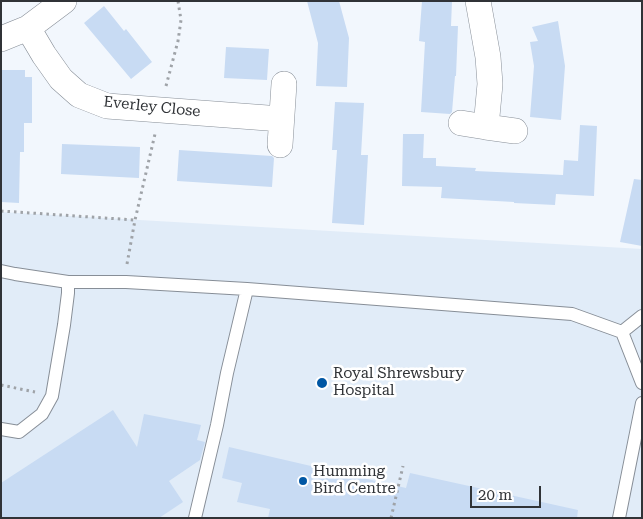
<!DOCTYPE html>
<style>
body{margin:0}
#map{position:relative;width:643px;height:519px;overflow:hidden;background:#f2f7fd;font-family:"Roboto Serif",serif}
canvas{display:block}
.frame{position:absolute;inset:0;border:2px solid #303337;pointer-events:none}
.scale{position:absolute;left:470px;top:486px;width:71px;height:22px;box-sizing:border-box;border:2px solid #303337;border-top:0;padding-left:6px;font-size:15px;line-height:18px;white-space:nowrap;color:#303337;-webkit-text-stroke:4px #fff;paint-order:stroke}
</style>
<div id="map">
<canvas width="643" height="519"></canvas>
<div class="frame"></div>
<div class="scale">20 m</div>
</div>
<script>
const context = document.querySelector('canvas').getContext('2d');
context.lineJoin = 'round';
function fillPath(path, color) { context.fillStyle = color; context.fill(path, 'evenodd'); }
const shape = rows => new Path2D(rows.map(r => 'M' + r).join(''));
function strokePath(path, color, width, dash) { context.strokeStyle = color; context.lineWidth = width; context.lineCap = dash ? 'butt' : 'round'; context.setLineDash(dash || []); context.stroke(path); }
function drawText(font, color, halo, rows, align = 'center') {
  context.font = font + ' "Roboto Serif",serif'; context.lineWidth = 5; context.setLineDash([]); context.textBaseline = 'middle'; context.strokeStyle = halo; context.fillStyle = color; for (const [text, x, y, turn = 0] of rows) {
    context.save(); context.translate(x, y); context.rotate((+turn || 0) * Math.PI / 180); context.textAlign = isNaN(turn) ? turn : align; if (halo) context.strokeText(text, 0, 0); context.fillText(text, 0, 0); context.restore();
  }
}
const built = shape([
 [1,212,642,249,642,518,1,518]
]);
const building = shape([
 [307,1,339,1,349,38,347,87,316,86,318,43],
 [422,1,452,1,451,26,458,26,456,76,455,76,452,112,450,114,421,112,425,42,419,41],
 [104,6,124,31,126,29,152,62,131,79,84,23],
 [558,21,565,66,561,120,530,117,534,66,530,42,538,41,532,27],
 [226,47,269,49,267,80,224,78],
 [1,70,25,70,25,77,32,77,32,123,24,123,24,152,20,152,19,203,1,202],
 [335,102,364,103,361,155,368,155,364,225,332,223,337,150,332,150],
 [580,125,597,126,594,196,556,194,555,205,514,203,514,202,441,198,442,187,402,186,403,134,424,134,423,158,436,158,436,166,476,168,475,171,563,175,564,160,578,161],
 [62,144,140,147,139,178,61,174],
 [179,150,272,156,274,158,272,187,177,181],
 [634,179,642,180,642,246,620,242],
 [113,410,137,447,144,414,201,425,197,440,205,442,200,460,169,481,183,502,159,518,1,518,1,483],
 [229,447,406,488,410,473,578,510,577,518,268,518,270,509,237,502,242,483,222,478]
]);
const path = shape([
 [166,86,178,41,181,20,178,1],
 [1,211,135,220],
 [127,264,135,220,155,134],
 [1,385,35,392],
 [391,518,403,466]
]);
const service = shape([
 [1,271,15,274,68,282,126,282,247,289,572,314,622,332,642,383],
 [622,332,642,316],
 [1,429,19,432,42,414,52,396,64,325,68,293,68,282],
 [195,518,217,425,227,373,247,289],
 [619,518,642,403]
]);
const minor = shape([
 [28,28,44,55,61,79,79,95,107,106,281,119],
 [1,39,28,28,64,1],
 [461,123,486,127,490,84,488,57,478,1],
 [486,127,515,131],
 [280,145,284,84]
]);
const markers = [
 [322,383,6,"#0057a4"],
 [303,481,5,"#0057a4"]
];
const streetNames = [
 ["Everley Close",152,107,6]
];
const poiNames = [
 ["Royal Shrewsbury",333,374],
 ["Hospital",333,391],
 ["Humming",313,472],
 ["Bird Centre",313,489]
];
fillPath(built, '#e1ecf8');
fillPath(building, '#c8dbf3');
strokePath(service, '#878e97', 14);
strokePath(minor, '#878e97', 26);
strokePath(path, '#9fa3a8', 3, [2.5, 4]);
strokePath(service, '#fff', 12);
strokePath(minor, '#fff', 25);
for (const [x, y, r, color] of markers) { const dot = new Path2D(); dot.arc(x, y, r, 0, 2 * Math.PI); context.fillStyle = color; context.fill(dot); strokePath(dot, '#fff', 2); }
drawText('15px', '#303337', '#fff', streetNames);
drawText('15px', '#303337', '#fff', poiNames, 'left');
</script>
